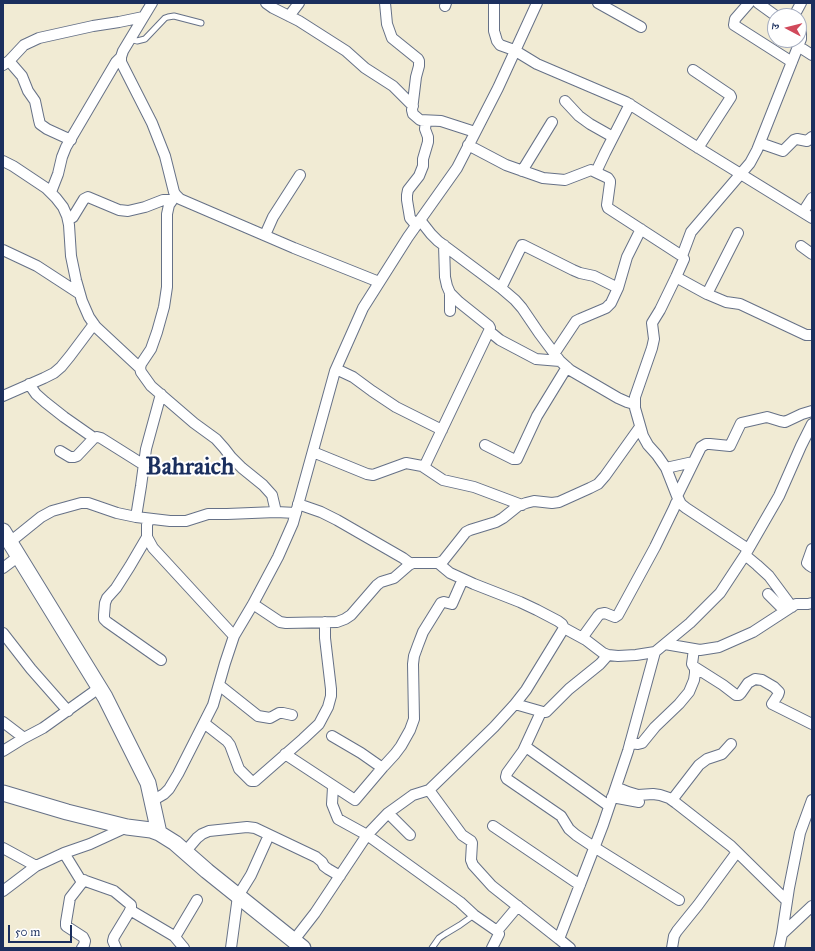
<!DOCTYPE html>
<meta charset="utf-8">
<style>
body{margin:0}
#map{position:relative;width:815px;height:951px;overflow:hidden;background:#f1ebd4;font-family:"IM FELL Great Primer","Noto Serif Devanagari",serif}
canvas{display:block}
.frame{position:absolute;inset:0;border:4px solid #1b2f5e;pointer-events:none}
.north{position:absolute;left:767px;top:8px;width:40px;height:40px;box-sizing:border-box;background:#fff;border:1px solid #a4acbf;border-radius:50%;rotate:277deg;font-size:11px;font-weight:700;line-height:16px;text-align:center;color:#1b2f5e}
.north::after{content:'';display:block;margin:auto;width:14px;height:18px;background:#d1495b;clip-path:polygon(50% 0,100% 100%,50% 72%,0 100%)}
.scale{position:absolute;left:8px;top:925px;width:64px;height:18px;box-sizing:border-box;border:2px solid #1b2f5e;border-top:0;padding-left:5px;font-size:12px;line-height:14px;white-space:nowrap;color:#1b2f5e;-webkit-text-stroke:3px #fff;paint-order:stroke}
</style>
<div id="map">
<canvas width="815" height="951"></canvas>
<div class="frame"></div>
<div class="north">उ</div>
<div class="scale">50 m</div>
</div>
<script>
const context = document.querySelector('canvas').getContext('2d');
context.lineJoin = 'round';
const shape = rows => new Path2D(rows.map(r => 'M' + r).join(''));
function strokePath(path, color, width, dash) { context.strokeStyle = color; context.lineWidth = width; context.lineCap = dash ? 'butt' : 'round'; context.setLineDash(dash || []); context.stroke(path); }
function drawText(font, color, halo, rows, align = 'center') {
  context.font = font + ' "IM FELL Great Primer",serif'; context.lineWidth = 4; context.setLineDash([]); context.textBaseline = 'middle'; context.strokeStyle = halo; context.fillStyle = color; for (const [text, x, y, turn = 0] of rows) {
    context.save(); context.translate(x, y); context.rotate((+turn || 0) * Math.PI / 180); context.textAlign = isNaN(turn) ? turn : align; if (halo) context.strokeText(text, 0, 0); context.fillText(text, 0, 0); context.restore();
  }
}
const lane = shape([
 [130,39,137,41,145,39,165,18,168,17,174,16,201,23],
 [432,948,439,938,445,934,460,925,474,915]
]);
const street = shape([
 [152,3,123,51,121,57,121,62,152,123,165,156,174,192,176,195,180,199,294,248,379,282],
 [266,3,273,8,299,21,346,51,365,68,393,86,413,106],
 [385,3,387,24,392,38,418,59,419,61,419,66,416,77,412,110,413,114,420,120,441,121,475,132],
 [494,3,494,31,497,41,500,45,514,50,537,64,626,102,692,144,812,218],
 [598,3,641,27],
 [749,3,735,19,734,25,792,62],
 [758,3,776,16],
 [445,6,446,3],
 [289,16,299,3],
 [794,16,801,3],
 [798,46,812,55],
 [9,61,22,76,28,91,35,101,39,120,40,124,47,129,71,140],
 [3,65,9,61,24,45,39,38,93,26,119,22,143,17],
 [693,70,730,95,731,97,698,148],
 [565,101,579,116,590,124,613,137],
 [760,143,783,151,794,140,797,139,807,141,812,137],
 [468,145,506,165,543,178,565,180,591,170,608,178,610,181,610,183,607,205,608,208,682,256,691,232,750,163,757,150,801,39,801,32,799,30],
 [3,161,13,166,46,188,56,198,63,207,67,216,69,225,71,256,76,280,82,301,89,317,96,327,140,368],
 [522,171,552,122],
 [596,172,605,153,630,104],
 [51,192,58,174,62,157,66,147,116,62,121,57],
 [176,195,169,205,167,214,167,287,164,307,157,332,151,349,141,364,140,368,141,372,151,386,194,423,216,439,224,448,231,457,242,468,263,485,272,495,276,512],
 [803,212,812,198],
 [68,220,73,217,84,199,88,197,119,210,128,211,145,207,163,200,172,200],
 [420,220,431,234,438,241,501,288,515,300,522,308,539,333,560,361,570,370,618,398,627,402,634,404],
 [416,225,410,218,407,200,407,195,408,190,419,176,423,166,423,159,428,142,428,137,425,129,426,121],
 [265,235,273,217,300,175],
 [801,246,812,254],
 [3,250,37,266,80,294],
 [682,256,684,259,676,277,660,310,652,323,654,339,652,348,635,397,635,408,643,436,648,445,657,455,666,468,677,496,681,504,686,508,748,549],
 [676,277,707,294,726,302,740,304,806,335,812,335],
 [501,288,522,245,523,245,573,270,580,273,594,276,618,288],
 [450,293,450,311],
 [707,294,738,233],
 [489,331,500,340,536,359,560,361],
 [554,354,576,321,580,319,606,308,611,303,618,288,627,257,641,229],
 [336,369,353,377,372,391,396,407,442,430],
 [29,384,36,394,45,402,64,417,94,438],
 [3,396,44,378,54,373,61,367,70,356,94,324],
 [485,445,513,459,517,459,537,416,567,367],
 [60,451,70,457,74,457,77,456,94,438,97,437,101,438,144,465],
 [313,452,367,474,373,475,406,463,422,466,424,465,426,463,489,331,490,328,489,326,459,302,450,293,447,286,445,277,444,245],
 [422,466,443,480,474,487,522,505],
 [666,468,693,462],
 [677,496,701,447,706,444,710,444,730,446,741,423,767,417,780,421,785,422,802,414,812,411],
 [298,504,321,512,337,520,403,558,411,564],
 [136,517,141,486,146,449,161,394],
 [149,519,147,525,147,537,153,548,234,636],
 [147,537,130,566,116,588,107,598,105,603,104,615,104,619,107,622,161,660],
 [10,542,41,517,52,511,81,503,88,503,117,513,136,517,170,521,186,521,208,514,227,514,276,512,296,513],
 [812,549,807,563,809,565,812,567],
 [745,555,757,565,769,576,792,607],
 [438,563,450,573,474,584,520,602,537,610,558,621,562,624,564,628],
 [3,568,19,556],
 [768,594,785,611],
 [253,604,280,622,286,623,337,622,345,619,351,615,377,585,381,582,394,578,409,565,413,563,438,563,443,561,466,532,470,530,496,522,503,518,518,506,526,503,534,501,552,503,559,502,590,488,598,484,605,476,640,427],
 [3,633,31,669,68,711],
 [582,638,598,616,600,614,605,613,615,617,618,615,655,547,674,508,676,503,679,501],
 [665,644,700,650,719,647,753,632,796,604,808,604,812,603],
 [693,666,723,685,736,695,739,695,741,693,748,683,755,679,762,680,774,687,779,692,778,695,772,704,812,724],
 [219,685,258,716,270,718,279,713,283,713,292,715],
 [515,704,543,712,546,712,569,689,600,664,608,655],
 [541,712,523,751,507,773,506,777,507,779,561,816,569,829,576,835,594,847,679,900],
 [3,722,24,738],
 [204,723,227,741,230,745,239,769,251,781,255,781,303,739,319,724,328,707,331,696,331,689,325,638,325,622],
 [332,736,361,753,381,767,384,766,395,754,401,746,410,730,414,719,413,664,414,656,418,645,423,632,441,603,444,602,452,604,463,579],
 [630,743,638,744,642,743,655,727,679,704,689,692,694,680,695,673,695,669,692,664,694,649],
 [526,747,609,806],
 [3,751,24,738,43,728,99,688],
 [285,754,355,800,383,767],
 [333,787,332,804,338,819,367,835,460,902,474,915,497,931,499,934,492,948],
 [616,787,628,792,638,795,653,794,660,795,669,798,676,803,731,846,787,901],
 [612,797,639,802],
 [672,800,699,765,707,759,722,754,731,744],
 [152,801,164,794,169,789,178,774,213,705,225,663,234,636,253,604,278,557,293,523,335,371,363,308,408,237,457,168,498,88,537,3],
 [493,826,580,885],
 [410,835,388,813,413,795,429,790],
 [3,848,36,866],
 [185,852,197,838,202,834,209,831,247,827,255,828,316,857,322,862,324,866,328,869,340,876],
 [64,853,80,879,114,891,131,905,131,909,114,937,113,941,116,948],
 [3,891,36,866,64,853,90,844,127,827],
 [130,910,174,936,184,948],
 [497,931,518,906],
 [782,934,789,888,800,833,812,800],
 [175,937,197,900],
 [559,939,492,886,473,865,471,860,472,843,471,841,462,835,429,790,494,727,515,704,526,690,564,628,586,640,603,653,608,655,618,656,636,655,655,652],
 [294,940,315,913,367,835,388,813],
 [82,948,84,945,85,941,83,937,66,926,66,922,70,898,84,880],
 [231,948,238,896,251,875,269,835],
 [570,948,559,939,603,825,628,751,655,652,690,623,720,593,745,555,779,496,801,446,812,424],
 [672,948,674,936,677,931,698,905,737,852],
 [779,948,782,934,812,906]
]);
const primary = shape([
 [3,531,105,697,148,783,159,833],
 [3,793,67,812,127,827,151,830,159,833,175,843,207,871,303,948]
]);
const townNames = [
 ["Bahraich",190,468]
];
strokePath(lane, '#667187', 7);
strokePath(street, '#667187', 12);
strokePath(primary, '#667187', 17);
strokePath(lane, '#fff', 5);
strokePath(street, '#fff', 10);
strokePath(primary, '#fff', 15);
drawText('bold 24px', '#1b2f5e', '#fff', townNames);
</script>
